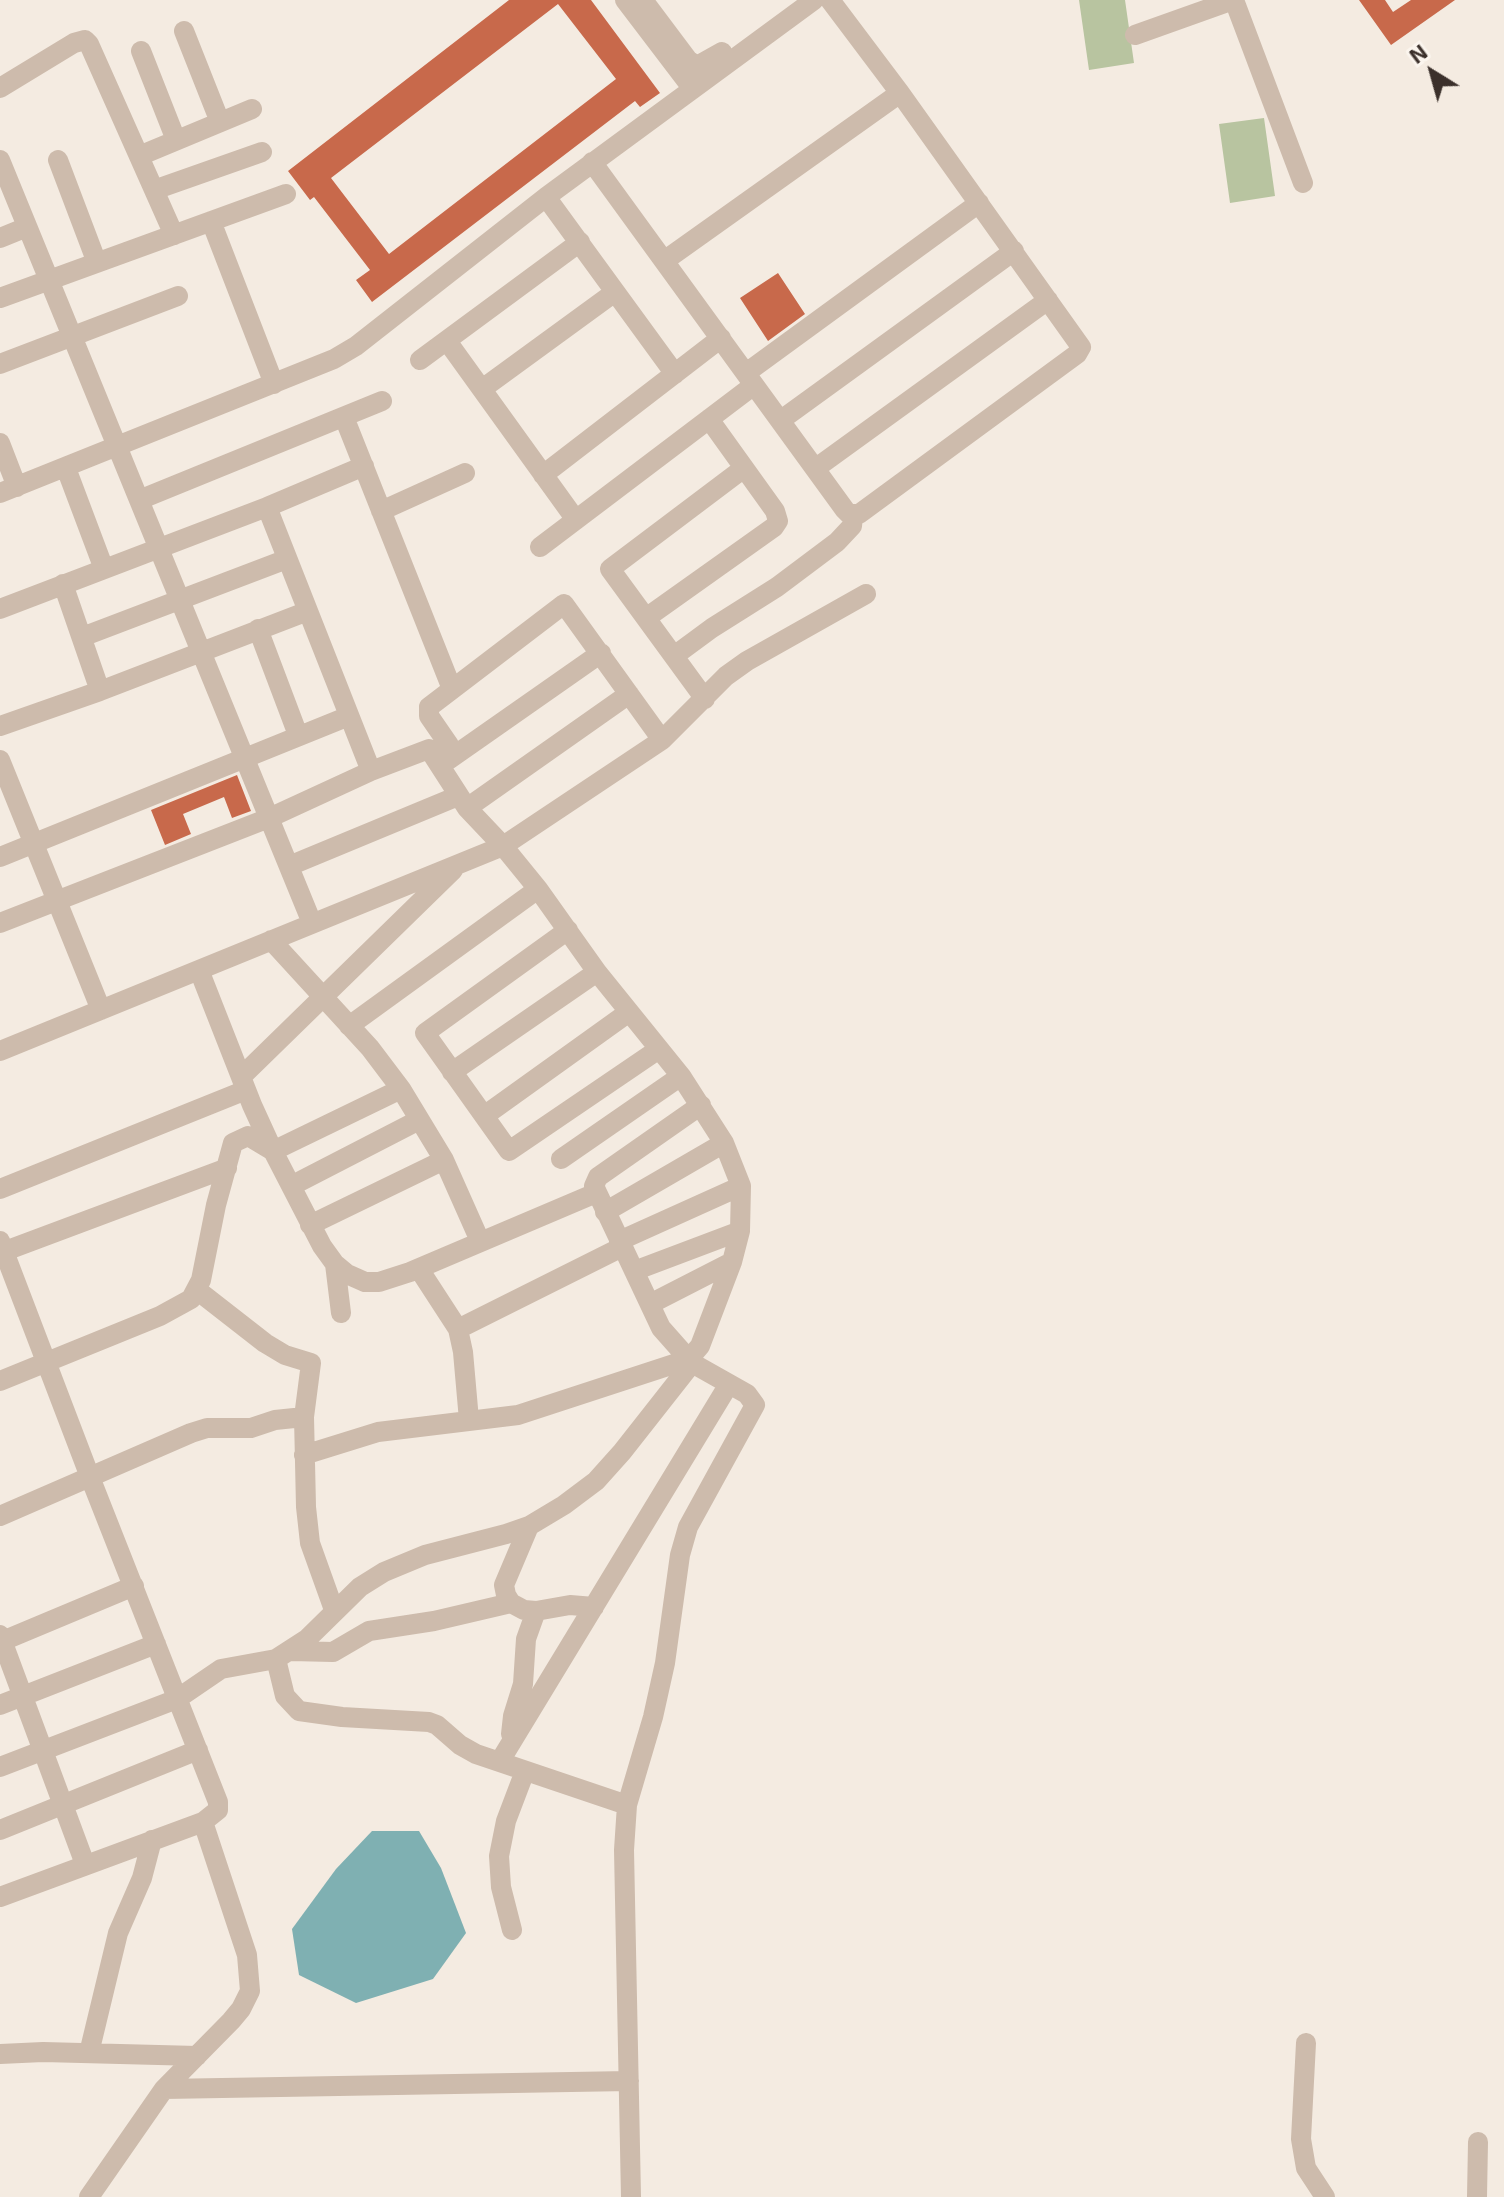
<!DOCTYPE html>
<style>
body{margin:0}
#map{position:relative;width:1504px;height:2197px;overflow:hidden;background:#f4ebe1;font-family:"Exo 2",sans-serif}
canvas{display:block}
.north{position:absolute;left:1392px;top:32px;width:80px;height:80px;-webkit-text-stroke:6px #fbf5ee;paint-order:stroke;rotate:323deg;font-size:22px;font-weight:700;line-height:32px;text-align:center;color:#3b302b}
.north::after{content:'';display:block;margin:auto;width:28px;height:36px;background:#3b302b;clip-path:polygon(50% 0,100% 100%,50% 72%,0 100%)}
</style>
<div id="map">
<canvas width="1504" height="2197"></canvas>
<div class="north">N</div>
</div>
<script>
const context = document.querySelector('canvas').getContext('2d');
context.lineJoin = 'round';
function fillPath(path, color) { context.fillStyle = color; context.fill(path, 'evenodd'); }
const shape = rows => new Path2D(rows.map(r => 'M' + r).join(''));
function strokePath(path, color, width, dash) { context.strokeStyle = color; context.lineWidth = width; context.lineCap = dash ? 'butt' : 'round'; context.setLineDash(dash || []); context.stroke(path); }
const green = shape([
 [1079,0,1125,0,1134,63,1089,70],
 [1264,118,1275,196,1230,203,1219,124]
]);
const water = shape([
 [372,1831,419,1831,441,1868,466,1933,433,1979,356,2003,299,1975,292,1929,336,1869]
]);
const building = shape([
 [509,0,591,0,660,93,640,107,635,101,372,302,356,280,370,270,314,197,310,200,288,171],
 [558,4,616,79,389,254,331,178],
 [1359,0,1385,0,1393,12,1411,0,1455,0,1391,45],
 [778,273,805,314,768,341,740,298],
 [237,775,251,811,232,818,224,797,183,814,191,834,165,845,151,810]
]);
const minor = shape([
 [625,0,692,88],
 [643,0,688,60,697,66,722,52],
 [1234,0,1303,183],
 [184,31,220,122],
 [1135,35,1233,0],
 [141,51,176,140],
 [0,88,74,43,85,40,89,44,174,235],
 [139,156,252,109],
 [0,160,312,923],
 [58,160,97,263],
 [592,162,845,510,849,514,859,514,1077,354,1081,347,900,93,830,0],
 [154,190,262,152],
 [546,197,675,374],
 [211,221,274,384],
 [0,238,27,227],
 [664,261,900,93],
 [0,298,286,194],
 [447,341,576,520],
 [420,360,580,242],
 [0,364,178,296],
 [746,373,979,203],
 [482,389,615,292],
 [344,417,452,689],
 [781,420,1014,251],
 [0,443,17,487],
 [66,468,104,569],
 [816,468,1048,300],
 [543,475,721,338],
 [0,493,334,359,356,346,546,197,814,0],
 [139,500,382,401],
 [267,507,371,771],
 [381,511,465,473],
 [540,547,754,385],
 [63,584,100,691],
 [0,609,267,507,364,466],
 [646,618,774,527,778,521,775,511,709,419],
 [258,629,298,735],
 [82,637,287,559],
 [674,656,712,628,777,587,837,542,852,526,853,515],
 [705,699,610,569,744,468],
 [0,726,100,691,308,611],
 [662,740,726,676,747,661,866,594],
 [0,760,101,1010],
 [441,765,601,653],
 [467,808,629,694],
 [0,857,349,716],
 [289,866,458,796],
 [0,923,269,818,371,771,429,749,467,808,503,846,538,889,597,972,681,1076,724,1143,741,1186,740,1231,732,1262,700,1346,694,1353,677,1363,518,1415,378,1432,304,1455],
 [568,930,425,1033,509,1151,659,1049],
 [271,940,370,1048,401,1089,444,1160,480,1241],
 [199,970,252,1105,273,1151,322,1246,335,1264,347,1274,365,1282,379,1282,410,1272,596,1193],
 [349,1026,538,889],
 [0,1051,503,846,662,740,564,604,429,707,429,716,449,745,447,751,437,758],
 [452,1072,597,972],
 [241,1077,453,870],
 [484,1116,629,1012],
 [561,1159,681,1076],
 [291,1186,419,1120],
 [0,1189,246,1090],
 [605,1212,724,1143],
 [310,1225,444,1160],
 [0,1241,90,1477,218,1802,218,1810,203,1822,0,1897],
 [619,1241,741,1186],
 [0,1253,227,1168],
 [335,1264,341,1313],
 [419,1269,458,1329,463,1352,469,1420],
 [634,1271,740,1231],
 [197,1290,265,1343,285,1355,311,1363,304,1417,306,1507,310,1543,334,1610],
 [650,1304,732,1262],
 [458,1329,622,1247],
 [0,1381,160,1316,191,1299,201,1280,216,1205,233,1143,248,1136,273,1151,401,1089],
 [0,1516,191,1433,207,1428,251,1428,275,1420,304,1417],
 [529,1526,504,1585,506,1595,511,1603,524,1610,536,1611,570,1605,594,1607],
 [0,1635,85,1864],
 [0,1642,134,1586],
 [291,1651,333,1652,369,1631,434,1621,511,1603],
 [276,1659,285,1696,299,1711,342,1717,429,1722,437,1725,460,1745,476,1754,627,1805],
 [0,1705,156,1644],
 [511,1734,513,1716,523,1684,526,1639,536,1611],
 [500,1761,729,1384],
 [0,1767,177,1699,221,1669,276,1659,307,1639,360,1587,384,1572,425,1555,506,1534,529,1526,564,1505,596,1481,622,1452,692,1363],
 [0,1830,198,1750],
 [512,1930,501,1887,499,1856,506,1821,525,1771],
 [1306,2043,1301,2139,1306,2168,1325,2197],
 [89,2053,118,1933,142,1878,152,1840],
 [0,2054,43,2052,197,2056],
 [164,2089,629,2081],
 [89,2197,164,2089,231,2021,241,2009,250,1991,247,1955,203,1822],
 [631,2197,624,1850,627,1805,653,1717,665,1663,680,1555,688,1527,755,1405,747,1394,692,1363,661,1328,594,1186,598,1177,701,1105],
 [1477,2197,1478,2142]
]);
fillPath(green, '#b8c4a0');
fillPath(water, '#7fb0b2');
fillPath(building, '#c8694b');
strokePath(minor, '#cdbbac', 20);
</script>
